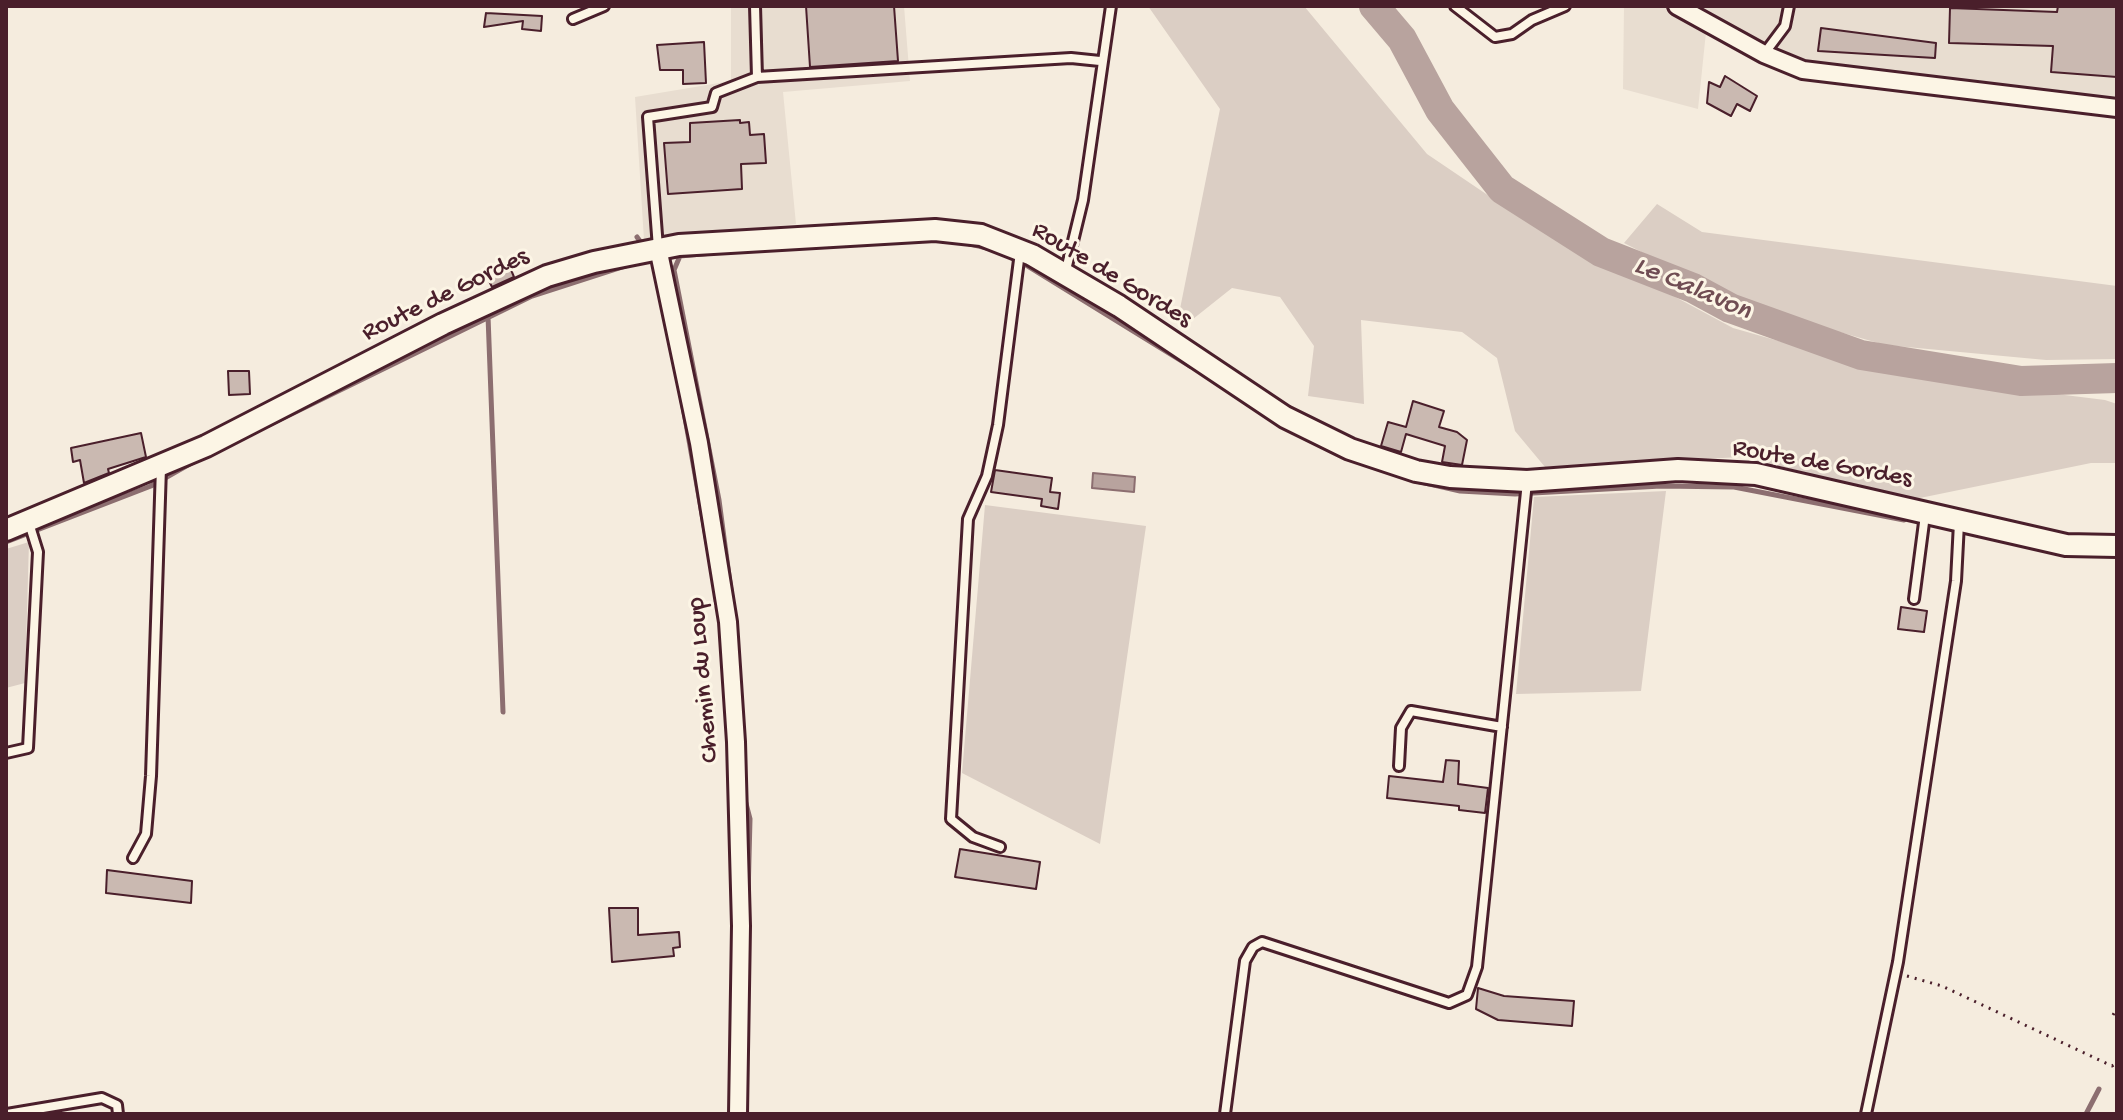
<!DOCTYPE html>
<style>
body{margin:0}
#map{position:relative;width:2123px;height:1120px;overflow:hidden;background:#f5ecde;font-family:"Gochi Hand",sans-serif}
canvas{display:block}
.frame{position:absolute;inset:0;border:8px solid #4a1f2b;pointer-events:none}
</style>
<div id="map">
<canvas width="2123" height="1120"></canvas>
<div class="frame"></div>
</div>
<script>
const context = document.querySelector('canvas').getContext('2d');
context.lineJoin = 'round';
function fillPath(path, color) { context.fillStyle = color; context.fill(path, 'evenodd'); }
const shape = rows => new Path2D(rows.map(r => 'M' + r).join(''));
function strokePath(path, color, width, dash) { context.strokeStyle = color; context.lineWidth = width; context.lineCap = dash ? 'butt' : 'round'; context.setLineDash(dash || []); context.stroke(path); }
function drawText(font, color, halo, rows, align = 'center') {
  context.font = font + ' "Gochi Hand",sans-serif'; context.lineWidth = 6; context.setLineDash([]); context.textBaseline = 'middle'; context.strokeStyle = halo; context.fillStyle = color; for (const [text, x, y, turn = 0] of rows) {
    context.save(); context.translate(x, y); context.rotate((+turn || 0) * Math.PI / 180); context.textAlign = isNaN(turn) ? turn : align; if (halo) context.strokeText(text, 0, 0); context.fillText(text, 0, 0); context.restore();
  }
}
const built = shape([
 [731,6,904,6,910,81,783,92,796,224,644,240,635,97,731,81],
 [1624,6,2117,6,2117,99,1801,62,1706,32,1698,109,1623,89]
]);
const green = shape([
 [1148,6,1304,6,1427,154,1495,200,1733,328,1895,374,2105,400,2117,404,2117,463,2091,463,1915,499,1742,457,1545,467,1515,431,1497,358,1462,332,1361,320,1364,404,1308,396,1314,346,1280,297,1232,288,1193,319,1179,314,1220,109],
 [1657,204,1702,232,2117,286,2117,359,2046,360,1885,345,1745,305,1624,243],
 [1666,491,1641,691,1516,694,1534,497],
 [985,505,1146,526,1100,844,962,773],
 [29,542,25,683,6,688,6,549]
]);
const water = shape([
 [1093,473,1135,477,1134,492,1092,488,1093,473]
]);
const stream = shape([
 [637,237,644,247],
 [962,242,991,249],
 [713,253,680,256,674,270,719,500,732,598],
 [1018,260,1190,366],
 [488,316,503,712],
 [681,395,714,582],
 [269,425,532,296,628,265],
 [1412,480,1460,491,1515,494,1661,486,1734,487,1904,520],
 [6,542,151,486,195,461],
 [744,796,750,819,748,897],
 [2086,1114,2099,1089]
]);
const river = shape([
 [1374,6,1402,39,1440,110,1502,189,1601,252,1693,288,1730,308,1861,355,2021,381,2117,378]
]);
const building = shape([
 [806,6,894,6,898,61,810,67,806,6],
 [2058,6,2117,6,2117,77,2051,72,2053,46,1949,43,1950,8,2057,12,2058,6],
 [486,13,542,16,541,31,522,29,523,21,484,27,486,13],
 [1821,28,1936,43,1935,58,1818,51,1821,28],
 [704,42,706,83,683,84,683,70,660,70,657,45,704,42],
 [1725,76,1757,96,1750,111,1737,104,1731,116,1707,103,1709,82,1720,87,1725,76],
 [740,120,740,123,749,122,750,135,764,134,766,163,741,164,742,189,668,194,664,143,690,142,690,123,740,120],
 [509,265,514,277,492,287,486,275,509,265],
 [228,371,249,371,250,394,229,395,228,371],
 [1413,401,1444,411,1439,427,1457,432,1467,440,1462,465,1442,462,1445,446,1406,434,1401,452,1381,446,1388,422,1406,427,1413,401],
 [141,433,146,457,108,469,109,473,84,483,80,460,73,462,71,448,141,433],
 [995,470,1052,478,1050,492,1060,493,1058,509,1041,506,1042,499,991,492,995,470],
 [1901,607,1927,611,1924,632,1898,629,1901,607],
 [1446,760,1459,761,1458,784,1488,788,1485,813,1459,810,1459,806,1387,798,1389,776,1443,782,1446,760],
 [960,849,1040,862,1036,889,955,877,960,849],
 [107,870,192,881,191,903,106,893,107,870],
 [609,908,638,908,638,935,679,932,680,947,673,948,674,956,612,962,609,908],
 [1478,988,1504,996,1574,1001,1572,1026,1498,1020,1476,1009,1478,988]
]);
const path = shape([
 [1907,976,1942,986,2112,1066,2117,1063],
 [2113,1015,2117,1008]
]);
const service = shape([
 [755,6,757,77],
 [1455,6,1495,37,1512,34,1532,20,1565,6],
 [573,19,604,6],
 [1764,54,1785,26,1789,6],
 [658,248,648,117,712,107,716,93,757,77,1071,58,1100,61],
 [1065,274,1083,200,1111,6],
 [1914,599,1925,515],
 [6,753,28,748,38,552,29,523],
 [1399,766,1401,728,1411,711,1502,727],
 [1000,847,973,837,951,819,968,519,987,476,998,425,1020,252],
 [133,858,146,834,151,776,161,467],
 [7,1114,102,1098,117,1105,118,1114],
 [1225,1114,1245,961,1253,947,1262,942,1449,1003,1467,995,1477,967,1527,482],
 [1866,1114,1898,962,1956,581,1959,523]
]);
const minor = shape([
 [1677,6,1764,54,1803,70,2117,108],
 [658,248,699,443,728,622,736,742,741,926,738,1114]
]);
const tertiary = shape([
 [6,530,206,446,443,324,547,276,594,262,679,245,935,230,981,235,1032,255,1119,306,1285,417,1350,449,1416,471,1450,477,1527,481,1678,470,1756,474,2066,545,2117,546]
]);
const streetNames = [
 ["Route de Gordes",1111,276,31],
 ["Route de Gordes",446,296,-26],
 ["Route de Gordes",1822,465,10],
 ["Chemin du Loup",705,680,-95]
];
const waterNames = [
 ["Le Calavon",1692,290,23]
];
fillPath(built, '#e8ddd0');
fillPath(green, '#dbcec4');
fillPath(water, '#b8a39e');
strokePath(water, '#8c6e70', 2);
strokePath(stream, '#8c6e70', 5);
strokePath(river, '#b8a39e', 30);
fillPath(building, '#cab9b1');
strokePath(building, '#4a1f2b', 2);
strokePath(service, '#4a1f2b', 14);
strokePath(minor, '#4a1f2b', 22);
strokePath(tertiary, '#4a1f2b', 26);
strokePath(path, '#4a1f2b', 3, [2, 6]);
strokePath(service, '#fcf5e5', 8);
strokePath(minor, '#fcf5e5', 16);
strokePath(tertiary, '#fcf5e5', 20);
drawText('26px', '#4a1f2b', '#fcf5e5', streetNames);
drawText('italic 28px', '#704d53', '#fcf5e5', waterNames);
</script>
